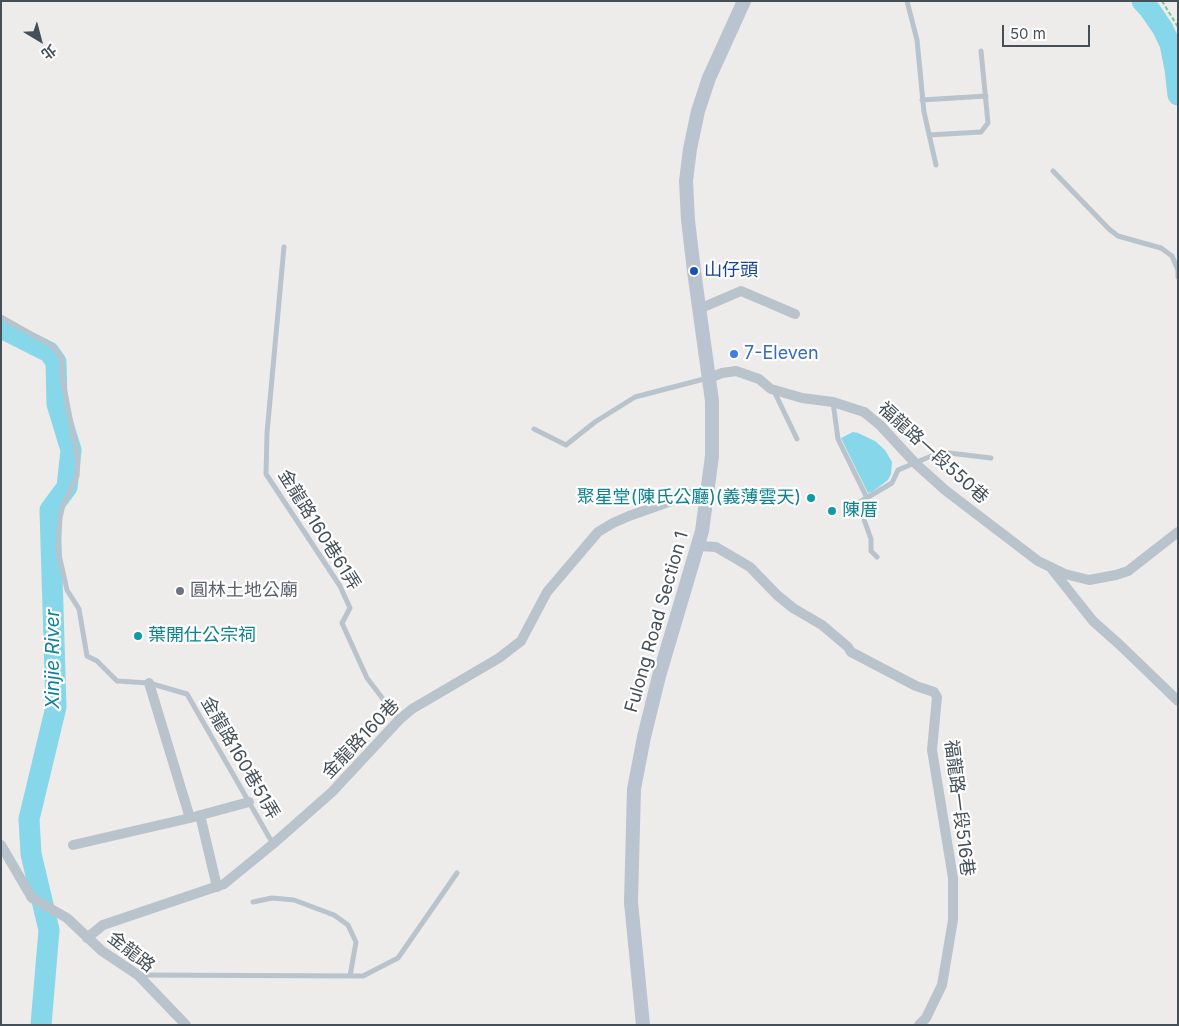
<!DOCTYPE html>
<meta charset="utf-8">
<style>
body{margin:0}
#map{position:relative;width:1179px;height:1026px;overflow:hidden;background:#eeebeb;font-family:Inter,"Noto Sans TC",sans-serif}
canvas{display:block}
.frame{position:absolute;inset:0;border:2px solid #444f58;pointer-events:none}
.north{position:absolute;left:15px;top:15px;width:50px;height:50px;-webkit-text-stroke:4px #fff;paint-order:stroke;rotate:143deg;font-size:14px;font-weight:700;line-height:20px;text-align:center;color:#444f58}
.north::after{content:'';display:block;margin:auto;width:18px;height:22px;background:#444f58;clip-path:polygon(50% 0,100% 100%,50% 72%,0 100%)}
.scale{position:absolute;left:1002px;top:25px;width:88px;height:22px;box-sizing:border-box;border:2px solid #444f58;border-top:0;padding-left:6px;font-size:15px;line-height:18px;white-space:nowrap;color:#444f58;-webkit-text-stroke:4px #fff;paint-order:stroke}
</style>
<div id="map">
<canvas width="1179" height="1026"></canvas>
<div class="frame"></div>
<div class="north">北</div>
<div class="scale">50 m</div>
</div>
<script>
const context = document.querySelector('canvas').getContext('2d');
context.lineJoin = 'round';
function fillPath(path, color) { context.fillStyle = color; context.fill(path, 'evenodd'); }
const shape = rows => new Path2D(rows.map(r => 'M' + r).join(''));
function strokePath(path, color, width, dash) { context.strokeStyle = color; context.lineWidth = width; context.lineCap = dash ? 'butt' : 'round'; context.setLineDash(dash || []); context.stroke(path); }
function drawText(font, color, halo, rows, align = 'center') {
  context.font = font + ' Inter,"Noto Sans TC",sans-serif'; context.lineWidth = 4.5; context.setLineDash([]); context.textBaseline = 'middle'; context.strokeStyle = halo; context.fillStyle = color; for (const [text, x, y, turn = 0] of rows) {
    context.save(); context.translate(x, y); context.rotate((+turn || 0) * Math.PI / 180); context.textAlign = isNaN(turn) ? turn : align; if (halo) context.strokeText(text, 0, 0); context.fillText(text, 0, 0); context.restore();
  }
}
const water = shape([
 [853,432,858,433,875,441,885,450,892,462,891,474,888,480,872,492,868,493,841,438]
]);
const river = shape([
 [1142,1,1150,10,1163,29,1170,44,1175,69,1178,95],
 [1,328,49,352,56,362,57,404,71,450,67,487,50,510,56,707,29,819,31,854,49,930,41,1025]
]);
const path = shape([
 [1162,1,1178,27]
]);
const service = shape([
 [907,1,917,40,924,112,936,165],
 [922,100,986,96],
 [929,135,981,132,988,123,981,51],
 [1053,171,1109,229,1118,236,1161,248,1172,256,1178,270,1178,277],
 [284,247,267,433,266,474,340,586,350,608,342,623,367,678,399,720],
 [1,317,54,347,62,359,62,376,78,460,77,476,63,505,60,518,58,550,67,590,79,609,87,656,97,661,117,681,149,683,187,694,273,844],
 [773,389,797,439],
 [833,402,838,439,867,498],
 [534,429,566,445,595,422,635,397,708,378],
 [877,557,871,551,871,539,858,503,892,483,898,470,941,452,991,458],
 [253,902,272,898,294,900,334,915,348,925,356,942,350,976],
 [138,975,363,976,398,958,457,873]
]);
const minor = shape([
 [699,309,741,291,795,314],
 [709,378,722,373,736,371,759,379,771,389,802,398,833,402,864,412,880,425,915,463,945,490,1038,561,1065,574,1089,580,1116,575,1128,571,1178,532],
 [698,546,716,547,750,567,777,595,793,608,822,625,848,647,851,652,916,686,934,692,937,697,932,750,953,878,953,920,942,985,926,1018,919,1025],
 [1051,568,1093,621,1120,645,1178,701],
 [149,683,190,818],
 [200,815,217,887],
 [1,845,32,898,67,918,102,951,138,975,186,1025],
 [73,845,190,818,249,802],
 [87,938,103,925,224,884,273,844,332,792,399,720,412,709,499,658,521,641,547,592,598,532,613,523,629,516,708,488]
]);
const secondary = shape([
 [643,1025,631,902,634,789,644,737,659,676,702,531,712,456,712,401,694,271,688,220,686,181,690,149,698,111,709,78,744,1]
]);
const markers = [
 [694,271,5,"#1a4fb4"],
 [734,354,5,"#3f7fe0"],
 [811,498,5,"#0f9aa8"],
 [832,511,5,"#0f9aa8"],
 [180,591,5,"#6b7280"],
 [138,636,5,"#0f9aa8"]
];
const transitNames = [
 ["山仔頭",704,271]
];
const shopNames = [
 ["7-Eleven",744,354]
];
const streetNames = [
 ["福龍路一段550巷",933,453,42],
 ["金龍路160巷61弄",319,530,58],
 ["Fulong Road Section 1",657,622,-74],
 ["金龍路160巷",361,739,-46],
 ["金龍路160巷51弄",240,758,60],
 ["福龍路一段516巷",959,808,83],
 ["金龍路",131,952,38]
];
const cultureNames = [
 ["聚星堂(陳氏公廳)(義薄雲天)",801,498,"right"],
 ["陳厝",842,511],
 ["葉開仕公宗祠",148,636]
];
const worshipNames = [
 ["圓林土地公廟",190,591]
];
const waterNames = [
 ["Xinjie River",53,659,-90]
];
fillPath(water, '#86d7e9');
strokePath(river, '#86d7e9', 21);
strokePath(path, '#71ca9c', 2, [4, 2.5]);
strokePath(service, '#b9c3cb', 5);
strokePath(minor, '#b9c3cb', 10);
strokePath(secondary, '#b9c4d0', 14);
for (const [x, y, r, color] of markers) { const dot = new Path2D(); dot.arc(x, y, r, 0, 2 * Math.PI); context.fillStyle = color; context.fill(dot); strokePath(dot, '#fff', 2); }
drawText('18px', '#164399', '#fff', transitNames, 'left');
drawText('18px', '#366cbe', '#fff', shopNames, 'left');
drawText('18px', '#444f58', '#fff', streetNames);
drawText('18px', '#0d838f', '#fff', cultureNames, 'left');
drawText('18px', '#5b616d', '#fff', worshipNames, 'left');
drawText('italic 19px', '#0e809a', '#fff', waterNames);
</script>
